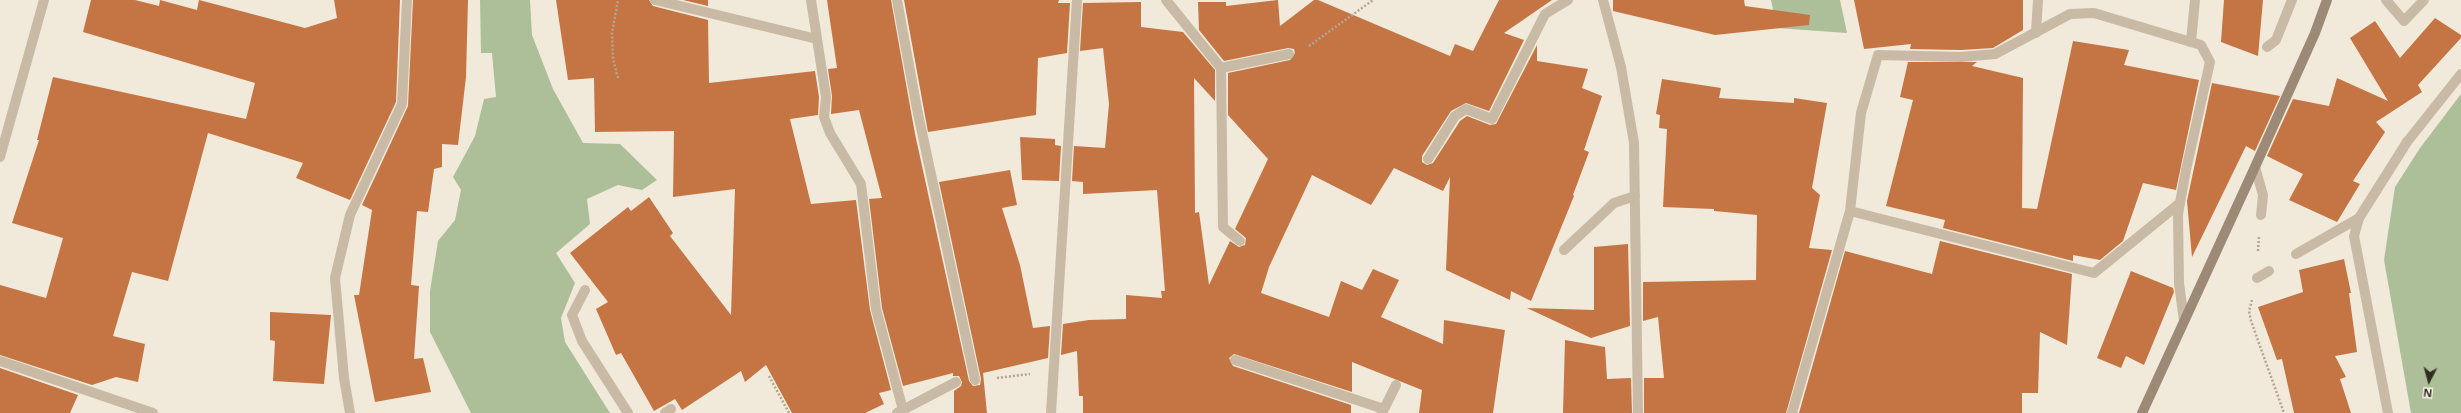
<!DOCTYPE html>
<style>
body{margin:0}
#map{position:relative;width:2461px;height:413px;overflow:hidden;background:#f1e9d9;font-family:"Noto Sans",sans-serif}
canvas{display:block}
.north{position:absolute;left:2409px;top:361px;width:40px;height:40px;-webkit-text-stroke:3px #f9f2e5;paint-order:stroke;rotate:186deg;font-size:11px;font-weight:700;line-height:16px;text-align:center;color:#342d26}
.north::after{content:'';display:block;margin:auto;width:14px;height:18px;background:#342d26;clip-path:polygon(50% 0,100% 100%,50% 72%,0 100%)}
</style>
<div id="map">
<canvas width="2461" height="413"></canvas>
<div class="north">N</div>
</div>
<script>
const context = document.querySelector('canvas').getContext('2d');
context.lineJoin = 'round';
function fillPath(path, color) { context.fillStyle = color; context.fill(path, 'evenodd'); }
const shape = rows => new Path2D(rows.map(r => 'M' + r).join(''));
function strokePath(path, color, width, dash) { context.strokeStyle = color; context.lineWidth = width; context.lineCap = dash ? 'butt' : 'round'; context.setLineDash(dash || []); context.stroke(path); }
const green = shape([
 [480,0,530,0,532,35,553,89,583,143,620,144,657,180,642,190,618,185,587,199,590,224,556,253,575,283,561,318,565,342,610,413,471,413,430,332,430,291,438,241,455,220,461,190,453,177,475,136,484,99,496,97,492,53,481,53],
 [1771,0,1840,0,1847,33,1777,28],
 [2461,94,2461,413,2411,413,2384,260,2395,187,2420,148]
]);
const building = shape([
 [91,0,135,0,159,6,160,0,197,10,199,0,305,28,337,18,334,0,400,0,396,102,350,200,296,178,303,163,208,133,168,281,132,272,113,336,145,344,138,382,116,377,92,385,0,355,0,285,46,298,63,238,12,223,39,140,37,140,53,77,246,119,255,83,83,32],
 [413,0,468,0,466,77,458,145,442,144,442,167,434,169,428,212,417,211,411,285,419,286,414,359,423,358,431,392,375,402,354,295,359,295,372,210,362,205,408,106],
 [556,0,649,0,653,6,708,20,709,83,815,71,819,97,818,115,790,119,811,204,856,200,870,310,891,390,879,393,884,404,865,413,792,413,766,365,745,382,741,371,682,410,675,399,654,411,621,353,616,355,596,309,608,302,570,253,628,207,631,211,649,197,673,233,670,236,731,315,735,189,673,197,674,131,595,132,594,78,568,80],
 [683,0,708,0,708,6],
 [827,0,891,0,915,134,969,381,973,386,980,385,981,379,939,182,1010,170,1017,205,1002,208,1020,265,1033,328,1050,326,1048,358,983,373,987,413,954,413,954,391,961,386,962,382,959,376,953,376,953,373,903,386,882,308,869,199,882,198,859,110,831,114,832,96,828,69,837,68],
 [904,0,1059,0,1058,3,1070,3,1067,53,1038,58,1036,115,928,132],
 [1278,0,1280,26,1314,0,1318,0,1450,56,1455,44,1473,51,1499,0,1552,0,1504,33,1524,40,1489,111,1466,103,1451,111,1422,156,1422,162,1427,165,1433,163,1460,121,1467,116,1490,125,1496,124,1537,45,1537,61,1588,69,1582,88,1602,96,1584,150,1589,152,1573,195,1574,196,1531,301,1511,291,1510,300,1446,270,1450,177,1443,191,1394,168,1371,205,1312,175,1269,267,1261,293,1329,317,1341,281,1362,290,1373,269,1399,280,1381,317,1443,344,1444,320,1505,330,1493,413,1419,413,1422,390,1352,362,1352,392,1234,354,1229,358,1233,366,1351,405,1351,413,1083,413,1083,396,1079,396,1077,351,1061,355,1063,324,1089,320,1126,319,1126,295,1162,298,1161,291,1165,291,1157,190,1083,194,1083,182,1072,181,1074,146,1105,148,1109,104,1103,48,1080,51,1083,3,1141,2,1141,27,1183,32,1215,70,1215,101,1194,78,1195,213,1199,212,1209,285,1230,241,1239,247,1245,245,1246,238,1235,229,1268,159,1228,115,1228,73,1290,60,1295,53,1294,49,1288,48,1224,61,1199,30,1198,2,1226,2,1226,6],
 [1613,0,1744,0,1745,6,1810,15,1809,25,1715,35,1613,11],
 [1854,0,2023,0,2023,30,1993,48,1961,50,1910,49,1911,44,1864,49],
 [2224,0,2263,0,2258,56,2221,42],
 [2435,18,2461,35,2461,38,2418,85,2422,92,2376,122,2385,132,2353,181,2360,184,2337,222,2289,200,2303,174,2267,156,2293,99,2329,106,2337,78,2388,101,2350,38,2375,21,2400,58],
 [2073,41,2129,50,2124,65,2199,80,2176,190,2143,183,2123,241,2100,260,2073,255,2073,261,1943,228,1945,220,1886,206,1913,100,1900,97,1908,62,1977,62,1972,66,2023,78,2022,208,2037,209],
 [1662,79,1721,88,1719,98,1794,103,1794,98,1827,103,1812,188,1820,195,1809,248,1832,250,1786,413,1644,413,1644,378,1664,378,1658,317,1643,321,1643,282,1756,280,1757,215,1714,211,1714,209,1663,207,1667,129,1659,128,1660,115,1656,114],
 [2212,83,2280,96,2255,151,2246,146,2192,257,2187,201],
 [1020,137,1055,139,1055,145,1061,146,1059,181,1022,180],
 [1940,241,2072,274,2067,345,2040,332,2038,393,2022,393,2022,413,1799,413,1845,251,1932,274],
 [1628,244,1630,326,1591,338,1527,308,1594,310,1594,247],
 [2344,259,2351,293,2349,293,2357,352,2335,356,2346,377,2340,379,2351,413,2294,413,2282,359,2277,360,2258,307,2303,292,2299,270],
 [2131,271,2173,288,2174,292,2144,365,2126,356,2121,368,2097,358],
 [270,312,331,315,324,384,273,381,275,341,270,340],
 [1565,340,1605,347,1607,379,1631,378,1632,413,1563,413],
 [0,368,78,395,70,413,0,413]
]);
const path = shape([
 [1309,46,1373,0],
 [618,78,613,59,612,33,618,0],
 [2258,251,2259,236],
 [2252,300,2249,311,2251,321,2284,413],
 [769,376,789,413],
 [997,378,1030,374]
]);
const lane = shape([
 [655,0,817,39],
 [811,0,826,97,824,117,830,133,861,184,876,309,903,410],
 [897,0,917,109,975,380],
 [1166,0,1221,68,1289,54],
 [2386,0,2404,21,2424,0],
 [2036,33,2038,0],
 [2267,47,2276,40,2292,0],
 [1221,68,1223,227,1240,241],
 [2407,142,2461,74],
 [1428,159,1455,116,1466,109,1492,119,1545,14,1568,0],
 [2255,167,2263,195,2261,215],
 [1564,250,1614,203,1635,196],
 [2296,254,2359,218],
 [2257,278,2269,271],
 [585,290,572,315,582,341,628,413],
 [2184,321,2179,283,2178,214,2186,170,2210,62,2201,45,2191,42,2195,0],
 [1235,360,1384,409],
 [0,361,153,413],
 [350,413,344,378,335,278,350,215,402,104,407,0],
 [665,413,671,409],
 [897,413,956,382],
 [1382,413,1396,385]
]);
const street = shape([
 [1603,0,1621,67,1634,143,1638,413],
 [0,157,44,0],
 [1850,211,2094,273,2180,203],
 [1051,413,1077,0],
 [1792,413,1850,211,1861,113,1878,55,1961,57,1995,54,2070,14,2094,13,2191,42],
 [2388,413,2354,236,2359,218,2407,142]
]);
const secondary = shape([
 [2142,413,2255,167,2315,33,2327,0]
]);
fillPath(green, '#adbf99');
fillPath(building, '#c47543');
strokePath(path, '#b4a590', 2.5, [2, 2]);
strokePath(lane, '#c8baa5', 10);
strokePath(street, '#c8baa5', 10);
strokePath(secondary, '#9c8a77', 10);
</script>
